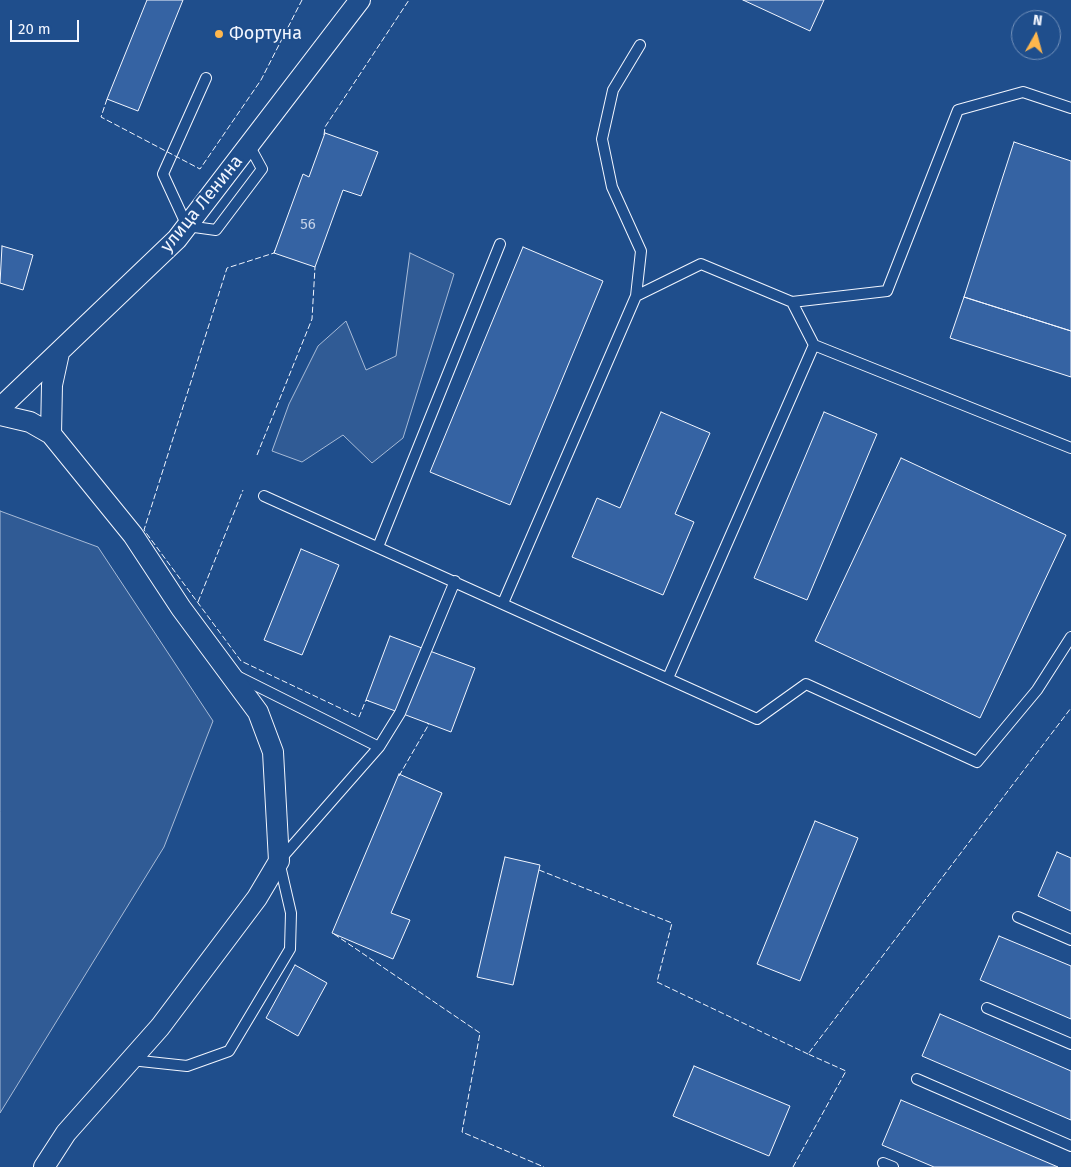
<!DOCTYPE html>
<meta charset="utf-8">
<style>
body{margin:0}
#map{position:relative;width:1071px;height:1167px;overflow:hidden;background:#1f4e8c;font-family:"Fira Sans",sans-serif}
canvas{display:block}
.north{position:absolute;left:1011px;top:10px;width:50px;height:50px;box-sizing:border-box;background:#1f4e8c;border:1px solid #7391ba;border-radius:50%;rotate:7deg;font-size:14px;font-weight:700;line-height:20px;text-align:center;color:#f2f6ff}
.north::after{content:'';display:block;margin:auto;width:18px;height:22px;background:#ffb74d;clip-path:polygon(50% 0,100% 100%,50% 72%,0 100%)}
.scale{position:absolute;left:10px;top:20px;width:69px;height:22px;box-sizing:border-box;border:2px solid #f2f6ff;border-top:0;padding-left:6px;font-size:15px;line-height:18px;white-space:nowrap;color:#f2f6ff;-webkit-text-stroke:4px #1f4e8c;paint-order:stroke}
</style>
<div id="map">
<canvas width="1071" height="1167"></canvas>
<div class="north">N</div>
<div class="scale">20 m</div>
</div>
<script>
const context = document.querySelector('canvas').getContext('2d');
context.lineJoin = 'round';
function fillPath(path, color) { context.fillStyle = color; context.fill(path, 'evenodd'); }
const shape = rows => new Path2D(rows.map(r => 'M' + r).join(''));
function strokePath(path, color, width, dash) { context.strokeStyle = color; context.lineWidth = width; context.lineCap = dash ? 'butt' : 'round'; context.setLineDash(dash || []); context.stroke(path); }
function drawText(font, color, halo, rows, align = 'center') {
  context.font = font + ' "Fira Sans",sans-serif'; context.lineWidth = 4; context.setLineDash([]); context.textBaseline = 'middle'; context.strokeStyle = halo; context.fillStyle = color; for (const [text, x, y, turn = 0] of rows) {
    context.save(); context.translate(x, y); context.rotate((+turn || 0) * Math.PI / 180); context.textAlign = isNaN(turn) ? turn : align; if (halo) context.strokeText(text, 0, 0); context.fillText(text, 0, 0); context.restore();
  }
}
const built = shape([
 [410,253,454,274,403,438,372,463,343,435,302,462,272,451,289,404,318,346,346,321,366,370,396,356,410,253],
 [0,511,98,547,213,721,164,847,0,1113,0,511]
]);
const building = shape([
 [147,0,183,0,138,111,107,99,147,0],
 [743,0,824,0,810,31,743,0],
 [325,133,378,152,361,196,343,190,315,267,274,253,303,174,309,177,325,133],
 [1014,142,1071,161,1071,331,964,297,1014,142],
 [2,246,33,255,23,290,0,283,2,246],
 [523,247,603,281,510,505,430,472,523,247],
 [964,297,1071,331,1071,377,950,338,964,297],
 [661,412,710,433,675,514,694,522,663,595,572,557,597,498,620,508,661,412],
 [824,412,877,434,807,600,754,578,824,412],
 [901,458,1066,535,980,718,815,641,901,458],
 [301,549,339,565,302,655,264,640,301,549],
 [390,636,475,668,451,732,366,700,390,636],
 [399,774,442,793,391,913,410,920,393,959,332,933,399,774],
 [815,821,858,838,800,981,757,964,815,821],
 [1057,852,1071,858,1071,911,1038,896,1057,852],
 [505,857,540,865,513,985,477,977,505,857],
 [999,936,1071,966,1071,1019,980,980,999,936],
 [295,965,327,983,298,1036,266,1018,295,965],
 [940,1014,1071,1071,1071,1120,922,1056,940,1014],
 [694,1066,790,1106,769,1156,673,1116,694,1066],
 [901,1100,1058,1167,934,1167,882,1145,901,1100]
]);
const lane = shape([
 [206,78,163,174,187,226,216,230,262,169,249,145],
 [636,296,701,264,792,302,814,345,1071,448],
 [792,302,887,291,958,110,1023,92,1071,108],
 [264,496,757,719,806,684,977,762,1037,690,1071,637],
 [378,547,500,244],
 [503,603,636,296,641,251,612,187,602,139,613,90,640,45],
 [235,675,379,747],
 [668,678,814,345],
 [1018,917,1071,940],
 [987,1008,1071,1044],
 [131,1060,187,1066,229,1051,290,949,291,913,279,861,379,747,400,713,455,581],
 [917,1079,1071,1146],
 [883,1163,893,1167]
]);
const street = shape([
 [0,408,177,239,360,0],
 [0,415,30,422,51,434],
 [44,1167,66,1133,160,1027,257,898,279,861,273,752,258,712,181,608,133,535,51,434,52,385,59,353]
]);
const fence = shape([
 [107,99,101,117,200,169,261,80,302,0],
 [324,135,325,127,409,0],
 [275,250,274,253,227,268,144,530,241,661,359,717,366,700,369,701],
 [257,455,312,319,315,267],
 [198,602,243,490],
 [399,776,429,724,427,723],
 [539,870,672,923,657,982,808,1054],
 [334,934,480,1033,462,1132,544,1167],
 [793,1167,846,1071,808,1054,1071,708]
]);
const markers = [
 [219,34,5,"#ffb74d"]
];
const numberNames = [
 ["56",308,225]
];
const poiNames = [
 ["Фортуна",229,34]
];
const streetNames = [
 ["улица Ленина",202,204,-51]
];
fillPath(built, '#305b95');
strokePath(built, '#a8bbd7', 1);
fillPath(building, '#3563a3');
strokePath(building, '#f2f6ff', 1);
strokePath(lane, '#f2f6ff', 12);
strokePath(street, '#f2f6ff', 22);
strokePath(lane, '#1f4e8c', 10);
strokePath(street, '#1f4e8c', 20);
strokePath(fence, '#f2f6ff', 1, [6, 2.5]);
for (const [x, y, r, color] of markers) { const dot = new Path2D(); dot.arc(x, y, r, 0, 2 * Math.PI); context.fillStyle = color; context.fill(dot); strokePath(dot, '#1f4e8c', 2); }
drawText('15px', '#c3d1e8', null, numberNames);
drawText('18px', '#f2f6ff', '#1f4e8c', poiNames, 'left');
drawText('18px', '#f2f6ff', '#1f4e8c', streetNames);
</script>
